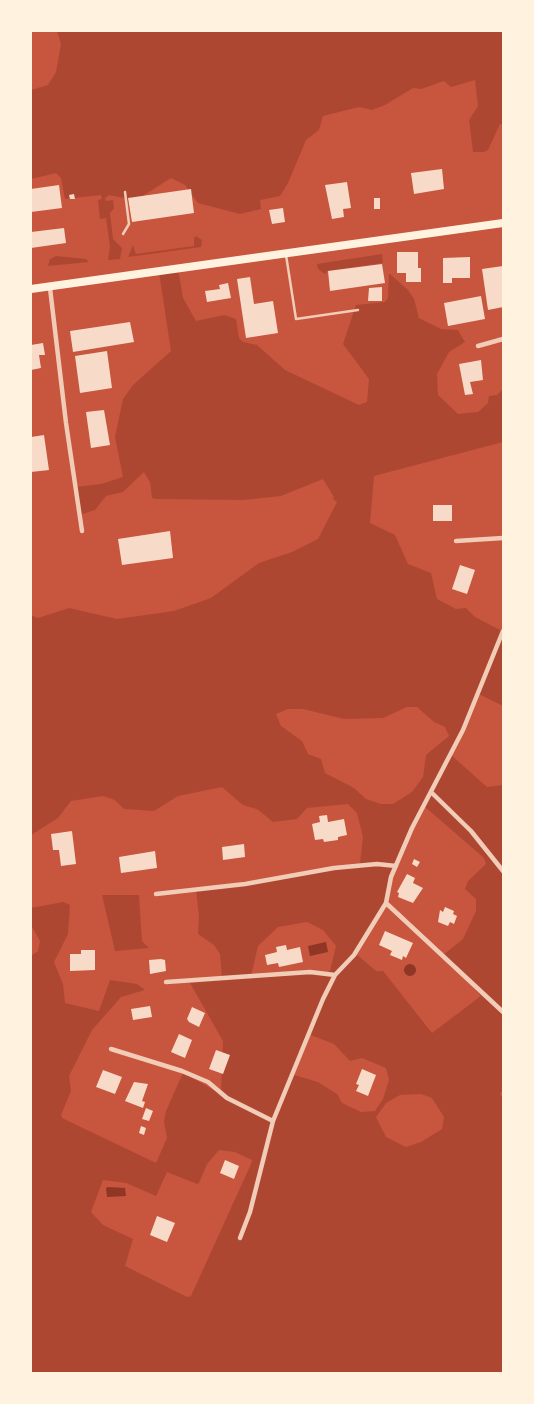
<!DOCTYPE html>
<style>
body{margin:0}
#map{position:relative;width:534px;height:1404px;overflow:hidden;background:#c8553d;font-family:"Source Sans 3",sans-serif}
canvas{display:block}
.frame{position:absolute;inset:0;border:32px solid #fff3e0;pointer-events:none}
</style>
<div id="map">
<canvas width="534" height="1404"></canvas>
<div class="frame"></div>
</div>
<script>
const context = document.querySelector('canvas').getContext('2d');
context.lineJoin = 'round';
function fillPath(path, color) { context.fillStyle = color; context.fill(path, 'evenodd'); }
const shape = rows => new Path2D(rows.map(r => 'M' + r).join(''));
function strokePath(path, color, width, dash) { context.strokeStyle = color; context.lineWidth = width; context.lineCap = dash ? 'butt' : 'round'; context.setLineDash(dash || []); context.stroke(path); }
const green = shape([
 [57,31,503,31,503,125,500,124,488,150,484,152,473,152,469,120,478,106,475,80,451,87,444,81,421,89,413,88,385,105,372,110,359,107,323,116,319,130,306,140,288,183,280,196,260,200,261,209,240,214,198,203,185,185,171,178,130,204,124,198,109,195,105,198,106,201,113,200,114,208,110,213,113,239,122,248,120,259,108,260,110,246,106,218,100,219,98,200,102,199,101,195,65,199,61,178,56,173,31,179,31,90,48,85,56,72,61,44],
 [196,236,202,240,201,247,128,257,133,245,136,254,194,246,194,238],
 [382,254,383,263,327,271,325,274,318,269,317,264],
 [56,256,86,259,89,262,48,266,50,259],
 [178,269,183,298,196,321,224,315,236,319,239,338,243,342,257,345,285,370,359,405,367,402,369,379,343,344,356,305,385,302,388,298,389,274,390,274,408,290,414,299,419,318,441,329,458,330,465,342,449,352,437,374,438,395,458,414,478,412,488,403,489,396,497,395,503,389,503,442,374,476,370,523,395,535,408,564,431,573,437,599,456,609,466,608,475,617,498,629,501,630,503,627,503,706,479,694,450,754,487,787,503,785,503,1090,500,1094,503,1098,503,1373,31,1373,31,956,38,951,40,941,31,925,31,908,63,902,70,905,68,934,54,962,63,984,65,1003,99,1011,110,980,137,984,145,990,121,997,92,1030,69,1076,71,1091,61,1115,62,1118,156,1163,167,1138,164,1122,166,1111,182,1075,184,1073,217,1092,221,1092,223,1041,190,983,222,979,220,954,214,945,198,934,199,917,196,889,360,864,363,837,357,813,348,804,307,808,297,819,273,822,257,809,243,805,222,787,178,796,154,811,124,809,115,800,103,796,71,801,58,818,31,835,31,615,38,618,69,608,117,619,174,611,211,598,259,563,292,552,318,539,337,502,333,499,334,497,323,479,281,496,243,500,156,499,152,498,150,482,144,472,123,492,106,496,95,510,79,515,75,487,101,484,123,477,115,437,123,399,133,385,171,351,159,272],
 [407,707,417,707,434,722,445,727,449,736,426,755,423,777,412,792,393,804,381,804,366,799,354,788,325,773,321,759,308,754,302,741,281,726,276,714,288,709,303,709,344,719,383,718],
 [424,806,484,858,486,864,468,881,465,889,476,899,476,911,463,939,443,955,481,996,432,1033,383,971,376,971,355,953,383,905,389,879],
 [307,922,323,930,336,946,330,971,326,973,303,971,273,977,251,976,258,946,278,927],
 [308,1034,334,1044,350,1061,362,1058,386,1068,389,1080,383,1099,375,1111,361,1112,342,1103,337,1094,318,1082,294,1075],
 [421,1094,432,1098,444,1117,442,1129,421,1142,406,1147,386,1137,376,1117,386,1103,400,1095],
 [219,1150,235,1152,252,1160,251,1164,191,1296,187,1297,125,1266,133,1239,103,1225,91,1212,103,1180,126,1183,156,1196,167,1172,197,1184,199,1183,207,1164],
 [102,895,139,895,142,941,149,948,115,951]
]);
const water = shape([
 [326,942,328,952,310,956,308,946],
 '404 970a6 6 0 1 1 12 0a6 6 0 1 1-12 0Z',
 [108,1187,125,1188,126,1196,107,1197,106,1188]
]);
const building = shape([
 [442,169,444,189,414,194,411,173],
 [347,182,351,208,343,209,344,217,332,219,325,185],
 [59,185,62,208,31,212,31,189],
 [191,189,194,213,132,222,128,198],
 [74,194,75,199,70,199,69,195],
 [374,198,380,198,380,209,374,209],
 [283,208,285,222,272,224,269,210],
 [64,228,66,243,31,248,31,232],
 [397,252,418,252,418,268,421,268,421,282,406,282,406,273,397,273],
 [470,257,470,278,452,278,452,283,443,283,443,258],
 [382,264,385,283,330,291,328,271],
 [503,266,503,307,488,310,482,269],
 [250,277,254,304,273,301,278,333,246,338,237,279],
 [228,283,231,298,207,302,205,291,220,289,219,285],
 [382,287,382,301,368,301,369,288],
 [481,296,485,319,448,326,444,303],
 [130,322,134,342,73,352,70,331],
 [43,343,45,355,39,355,41,368,31,370,31,345],
 [107,351,112,388,80,393,75,356],
 [481,360,483,380,470,382,473,394,465,395,459,364],
 [104,410,110,445,91,448,86,412],
 [44,435,49,470,31,472,31,437],
 [433,505,452,505,452,521,433,521],
 [170,531,173,558,122,565,118,539],
 [460,565,475,570,467,594,452,589],
 [327,815,328,822,344,819,347,835,338,837,338,840,324,842,323,839,315,840,312,824,320,822,319,816],
 [72,831,76,864,61,866,59,850,53,850,51,834],
 [244,844,245,857,223,860,222,847],
 [155,851,157,868,121,873,119,857],
 [414,859,420,862,417,867,412,864],
 [407,874,415,878,413,883,423,888,413,903,398,897,399,893,397,892],
 [445,907,454,911,453,914,457,916,454,924,450,922,448,926,438,922,440,910,443,912],
 [385,931,413,943,406,958,403,956,402,960,390,955,392,951,379,945],
 [286,945,287,950,300,947,303,962,279,967,278,963,267,965,265,955,277,952,276,947],
 [81,950,95,950,95,970,70,971,70,954,81,954],
 [161,959,165,960,166,971,150,974,149,960],
 [150,1006,152,1017,133,1020,131,1009],
 [192,1007,205,1013,199,1027,189,1022,187,1019],
 [179,1034,192,1040,185,1058,171,1052],
 [216,1050,230,1055,223,1074,209,1069],
 [362,1069,376,1075,368,1096,356,1091,359,1085,356,1084],
 [103,1070,122,1077,115,1094,96,1087],
 [134,1082,148,1084,142,1101,145,1102,143,1108,125,1101],
 [146,1108,153,1111,149,1121,142,1119],
 [141,1126,146,1128,144,1135,139,1133],
 [225,1160,239,1166,234,1179,220,1173],
 [157,1216,175,1223,167,1242,150,1235]
]);
const service = shape([
 [123,234,129,224,125,192],
 [286,255,296,319,358,310]
]);
const minor = shape([
 [50,288,66,423,82,531],
 [478,346,503,339],
 [456,541,503,538],
 [432,793,471,831,503,871],
 [156,894,245,884,334,868,377,864,396,866],
 [386,903,503,1012],
 [166,982,310,972,335,975],
 [111,1049,182,1071,208,1082,227,1098,273,1121],
 [240,1238,250,1212,273,1121,323,999,335,975,354,955,386,903,391,877,412,828,463,730,503,631]
]);
const primary = shape([
 [31,289,503,223]
]);
fillPath(green, '#ae4732');
fillPath(water, '#8f3625');
fillPath(building, '#f7dbc8');
strokePath(service, '#f1ccb7', 2.5);
strokePath(minor, '#f1ccb7', 4.5);
strokePath(primary, '#fff3e0', 8);
</script>
